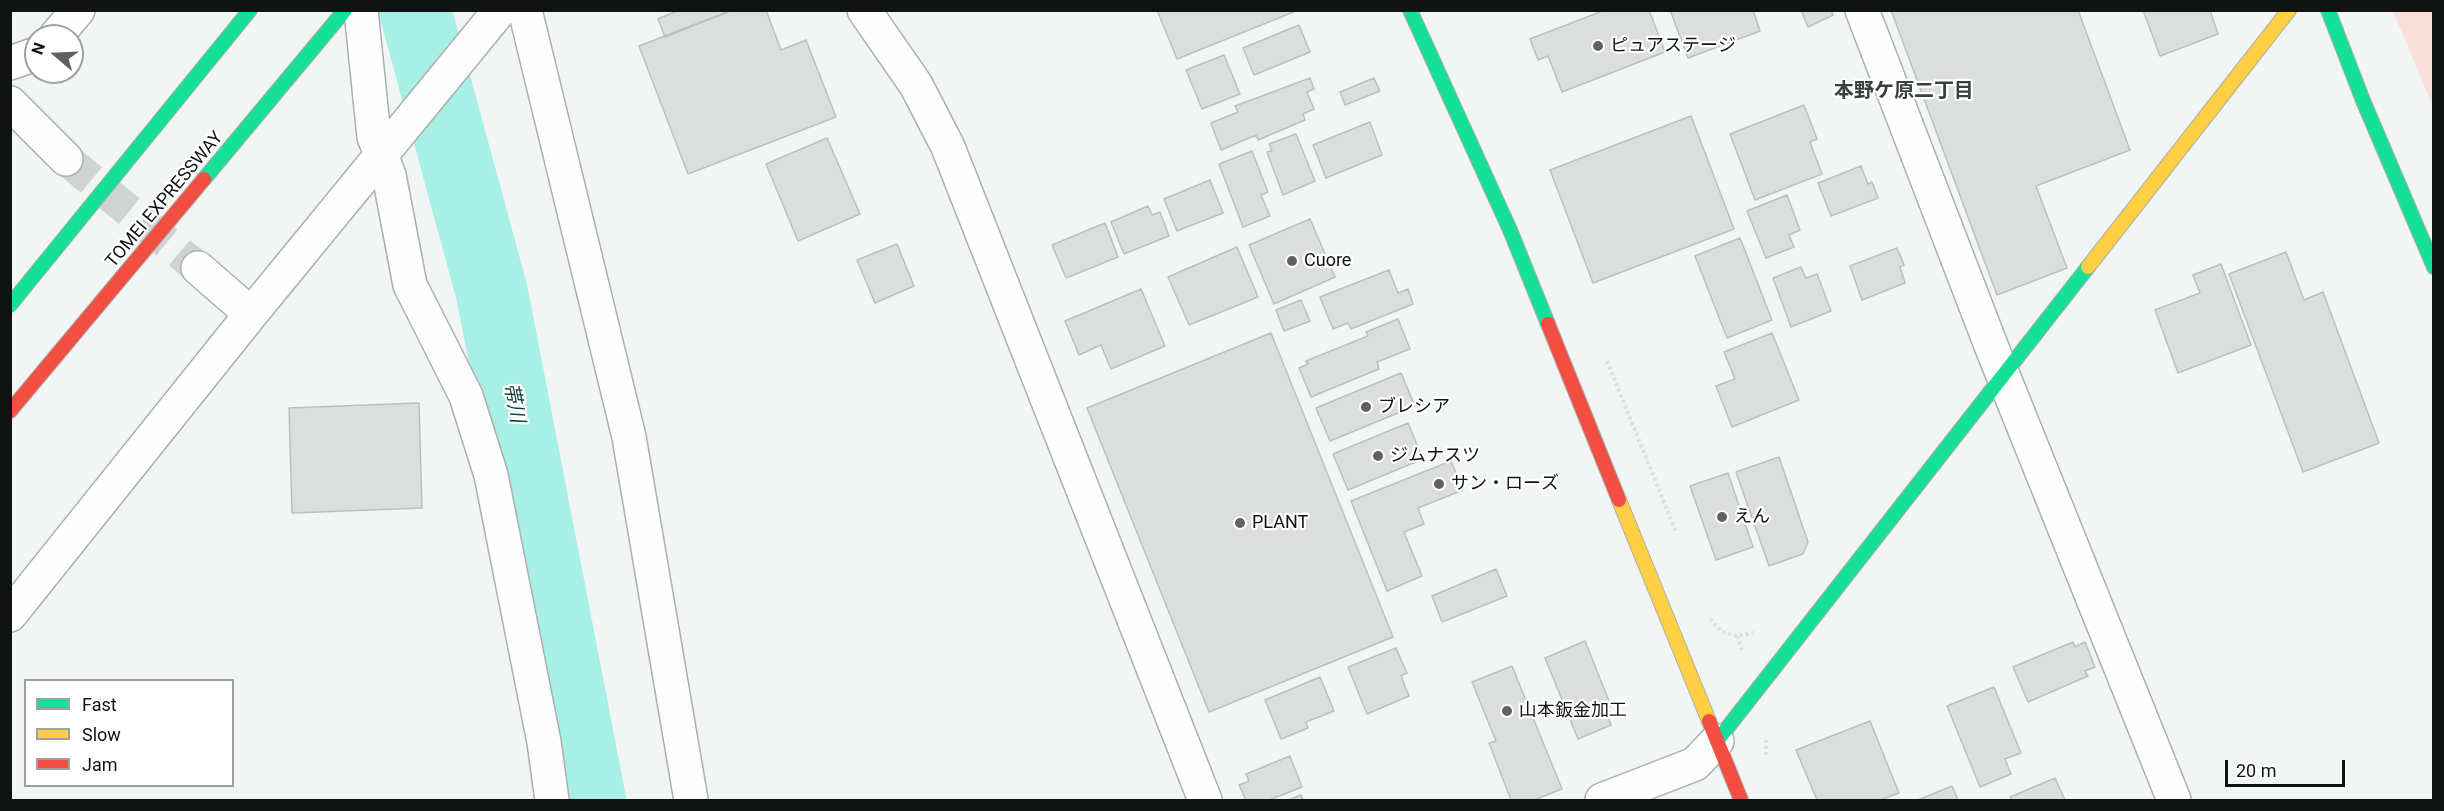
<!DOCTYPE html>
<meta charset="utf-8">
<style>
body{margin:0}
#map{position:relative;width:2444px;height:811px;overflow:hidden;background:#f1f5f4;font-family:Roboto,sans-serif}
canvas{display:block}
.frame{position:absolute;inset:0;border:12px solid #101312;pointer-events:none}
.legend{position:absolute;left:24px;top:679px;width:210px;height:108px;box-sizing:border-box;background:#fff;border:2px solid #9fa1a0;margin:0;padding:8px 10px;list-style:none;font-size:18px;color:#101312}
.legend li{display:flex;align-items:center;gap:12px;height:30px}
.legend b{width:30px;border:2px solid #9fa1a0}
.north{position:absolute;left:24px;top:24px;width:60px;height:60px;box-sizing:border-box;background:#fff;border:2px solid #9fa1a0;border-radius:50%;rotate:289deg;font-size:16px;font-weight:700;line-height:24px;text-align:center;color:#101312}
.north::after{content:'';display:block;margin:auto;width:21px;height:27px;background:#5f6261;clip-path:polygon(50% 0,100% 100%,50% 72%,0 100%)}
.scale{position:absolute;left:2225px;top:760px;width:120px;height:27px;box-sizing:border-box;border:3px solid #101312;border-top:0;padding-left:8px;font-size:18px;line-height:21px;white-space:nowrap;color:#101312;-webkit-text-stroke:4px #fff;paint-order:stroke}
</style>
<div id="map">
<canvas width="2444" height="811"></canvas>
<div class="frame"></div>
<ul class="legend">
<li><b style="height:8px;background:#16e098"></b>Fast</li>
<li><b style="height:8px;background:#ffcf43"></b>Slow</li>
<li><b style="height:8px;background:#f24e42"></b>Jam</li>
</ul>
<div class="north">N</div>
<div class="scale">20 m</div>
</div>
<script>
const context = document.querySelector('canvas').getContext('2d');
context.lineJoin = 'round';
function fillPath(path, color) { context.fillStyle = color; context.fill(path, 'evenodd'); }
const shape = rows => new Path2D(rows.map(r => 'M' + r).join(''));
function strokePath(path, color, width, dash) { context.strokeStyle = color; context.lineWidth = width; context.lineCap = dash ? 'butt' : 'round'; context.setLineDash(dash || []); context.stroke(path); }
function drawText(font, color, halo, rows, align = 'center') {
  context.font = font + ' Roboto,"Noto Sans JP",sans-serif'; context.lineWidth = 4.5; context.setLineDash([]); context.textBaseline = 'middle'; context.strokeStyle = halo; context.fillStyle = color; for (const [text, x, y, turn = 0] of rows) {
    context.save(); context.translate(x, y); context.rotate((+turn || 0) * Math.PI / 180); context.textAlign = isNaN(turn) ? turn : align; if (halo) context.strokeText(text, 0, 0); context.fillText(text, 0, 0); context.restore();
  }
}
const green = shape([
 [2393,11,2433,11,2433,107]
]);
const river = shape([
 [415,10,492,293,590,800]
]);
const building = shape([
 [679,10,728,10,728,12,665,37,658,19,679,10],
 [732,10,766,10,781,50,806,40,836,117,688,174,639,46,732,10],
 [1157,10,1295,10,1296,11,1177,59,1157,10],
 [1605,10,1649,10,1665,52,1562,92,1548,56,1538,60,1530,39,1605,10],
 [1670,10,1753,10,1760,31,1688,58,1670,10],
 [1801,10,1831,10,1833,15,1808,27,1801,10],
 [1891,10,2078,10,2130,150,2036,186,2067,268,1997,295,1891,10],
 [2143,10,2210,10,2218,34,2160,56,2143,10],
 [1299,25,1310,52,1254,75,1243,48,1299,25],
 [1224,55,1240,94,1202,109,1186,70,1224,55],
 [1310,78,1314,89,1307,92,1314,109,1303,114,1305,120,1258,140,1256,135,1221,150,1211,123,1238,112,1235,106,1310,78],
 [1374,78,1380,91,1345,105,1340,92,1374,78],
 [1804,105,1817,139,1810,142,1822,174,1755,200,1730,134,1804,105],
 [1691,116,1734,229,1593,283,1550,170,1691,116],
 [1370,122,1382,155,1326,178,1313,145,1370,122],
 [1296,134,1315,181,1283,195,1267,152,1272,151,1269,144,1296,134],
 [827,138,860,214,798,241,766,164,827,138],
 [1252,151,1268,192,1261,195,1270,216,1243,227,1219,164,1252,151],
 [1861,166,1868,184,1872,182,1878,198,1831,216,1818,183,1861,166],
 [1210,180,1223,213,1177,231,1164,199,1210,180],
 [1787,195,1800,230,1789,235,1794,247,1766,258,1747,211,1787,195],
 [1148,206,1152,215,1160,212,1169,236,1124,254,1111,222,1148,206],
 [1310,219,1335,277,1274,304,1249,245,1310,219],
 [1105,223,1118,257,1066,278,1052,245,1105,223],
 [1740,238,1772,320,1727,338,1695,256,1740,238],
 [897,244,914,286,875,303,857,260,897,244],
 [1237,247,1258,297,1189,325,1168,277,1237,247],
 [1897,248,1904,265,1900,267,1905,283,1862,300,1850,266,1897,248],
 [2286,252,2304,300,2323,292,2379,443,2303,472,2229,274,2286,252],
 [2221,264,2251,345,2178,373,2155,310,2200,293,2193,275,2221,264],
 [1801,267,1806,278,1817,274,1831,311,1791,327,1773,278,1801,267],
 [1389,270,1398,293,1408,289,1413,304,1351,329,1348,323,1333,329,1320,297,1389,270],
 [1141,289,1165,346,1111,369,1101,345,1079,355,1065,321,1141,289],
 [1301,300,1310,321,1284,331,1276,310,1301,300],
 [1398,319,1410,349,1377,362,1379,369,1311,397,1299,368,1308,364,1306,361,1368,336,1366,332,1398,319],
 [1271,333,1393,637,1209,712,1087,408,1271,333],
 [1772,333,1799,400,1732,427,1716,386,1735,379,1724,352,1772,333],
 [1401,373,1415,406,1330,441,1316,408,1401,373],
 [419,403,422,508,292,513,289,408,419,403],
 [1408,423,1423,459,1348,490,1333,454,1408,423],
 [1779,457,1808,542,1803,554,1769,566,1736,472,1779,457],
 [1451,461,1463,490,1418,508,1424,524,1404,532,1422,576,1387,591,1351,501,1451,461],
 [1728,473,1753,547,1716,560,1690,486,1728,473],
 [1496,569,1507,596,1442,622,1432,596,1496,569],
 [1585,641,1611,706,1605,709,1611,725,1578,739,1545,658,1585,641],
 [2073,642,2075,647,2085,642,2095,667,2085,671,2088,676,2028,702,2013,667,2073,642],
 [1396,648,1407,673,1401,676,1409,696,1367,714,1348,667,1396,648],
 [1512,666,1562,789,1534,800,1511,800,1489,743,1496,741,1472,682,1512,666],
 [1320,677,1334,711,1306,722,1308,728,1281,739,1265,700,1320,677],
 [1994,687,2021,753,2005,759,2011,774,1980,787,1947,706,1994,687],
 [1870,721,1899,793,1880,800,1817,800,1796,750,1870,721],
 [1290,756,1302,787,1269,800,1246,800,1239,785,1249,781,1246,774,1290,756],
 [2055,778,2065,800,2012,800,2010,797,2055,778],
 [1952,786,1958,800,1918,800,1952,786],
 [1301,795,1303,800,1288,800,1301,795]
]);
const streetTunnel = shape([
 [66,159,198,268]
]);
const path = shape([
 [1607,361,1676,532],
 [1710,619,1722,632,1737,636,1754,633],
 [1737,636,1742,650],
 [1766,740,1766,756]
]);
const street = shape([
 [361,10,374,137,389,175,410,285,466,396,491,475,544,742,552,800],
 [525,10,629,437,691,800],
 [864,10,916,85,948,147,1205,800],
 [1862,10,1992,348,2174,800],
 [56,36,78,10],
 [10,63,36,54],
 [10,103,66,159],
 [198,268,251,314],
 [10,615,251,314,500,10],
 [1602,800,1695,764,1717,741]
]);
const fast = shape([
 [1410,10,1510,230,1548,324],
 [2328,10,2364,103,2434,267],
 [204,179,345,10],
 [10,305,250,10],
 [1717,741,2088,267]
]);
const slow = shape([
 [2088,267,2289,10],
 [1619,500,1709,721]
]);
const jam = shape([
 [1548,324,1619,500],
 [10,411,204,179],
 [1709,721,1741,800]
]);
const markers = [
 [1598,46,6,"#5f6261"],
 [1292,261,6,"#5f6261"],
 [1366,407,6,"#5f6261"],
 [1378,456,6,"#5f6261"],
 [1439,484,6,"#5f6261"],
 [1722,517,6,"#5f6261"],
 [1240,523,6,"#5f6261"],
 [1507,711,6,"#5f6261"]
];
const poiNames = [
 ["ピュアステージ",1610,46],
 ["Cuore",1304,261],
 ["ブレシア",1378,407],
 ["ジムナスツ",1390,456],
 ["サン・ローズ",1451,484],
 ["えん",1734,517],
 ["PLANT",1252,523],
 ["山本鈑金加工",1519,711]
];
const streetNames = [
 ["TOMEI EXPRESSWAY",165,200,-50]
];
const neighbourhoodNames = [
 ["本野ケ原二丁目",1904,92]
];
const waterNames = [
 ["帯川",513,403,79]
];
fillPath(green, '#f9e1db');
strokePath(river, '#a8efe5', 72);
fillPath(building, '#dbdedd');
strokePath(building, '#bcbfbf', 1.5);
strokePath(streetTunnel, '#cfd3d2', 33, [33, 16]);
strokePath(street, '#acafae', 36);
strokePath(fast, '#acafae', 16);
strokePath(slow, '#acafae', 16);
strokePath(jam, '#acafae', 16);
strokePath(path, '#dddfdf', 4, [3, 3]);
strokePath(street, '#fdfefd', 33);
strokePath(fast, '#16e098', 14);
strokePath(slow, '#ffcf43', 14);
strokePath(jam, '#f24e42', 14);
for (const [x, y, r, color] of markers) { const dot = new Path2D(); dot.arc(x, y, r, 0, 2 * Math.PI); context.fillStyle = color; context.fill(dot); strokePath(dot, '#fff', 2); }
drawText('18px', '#101312', '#fff', poiNames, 'left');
drawText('18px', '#101312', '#fff', streetNames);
drawText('bold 20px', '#3a403f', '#fff', neighbourhoodNames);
drawText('italic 20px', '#15433e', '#fff', waterNames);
</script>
